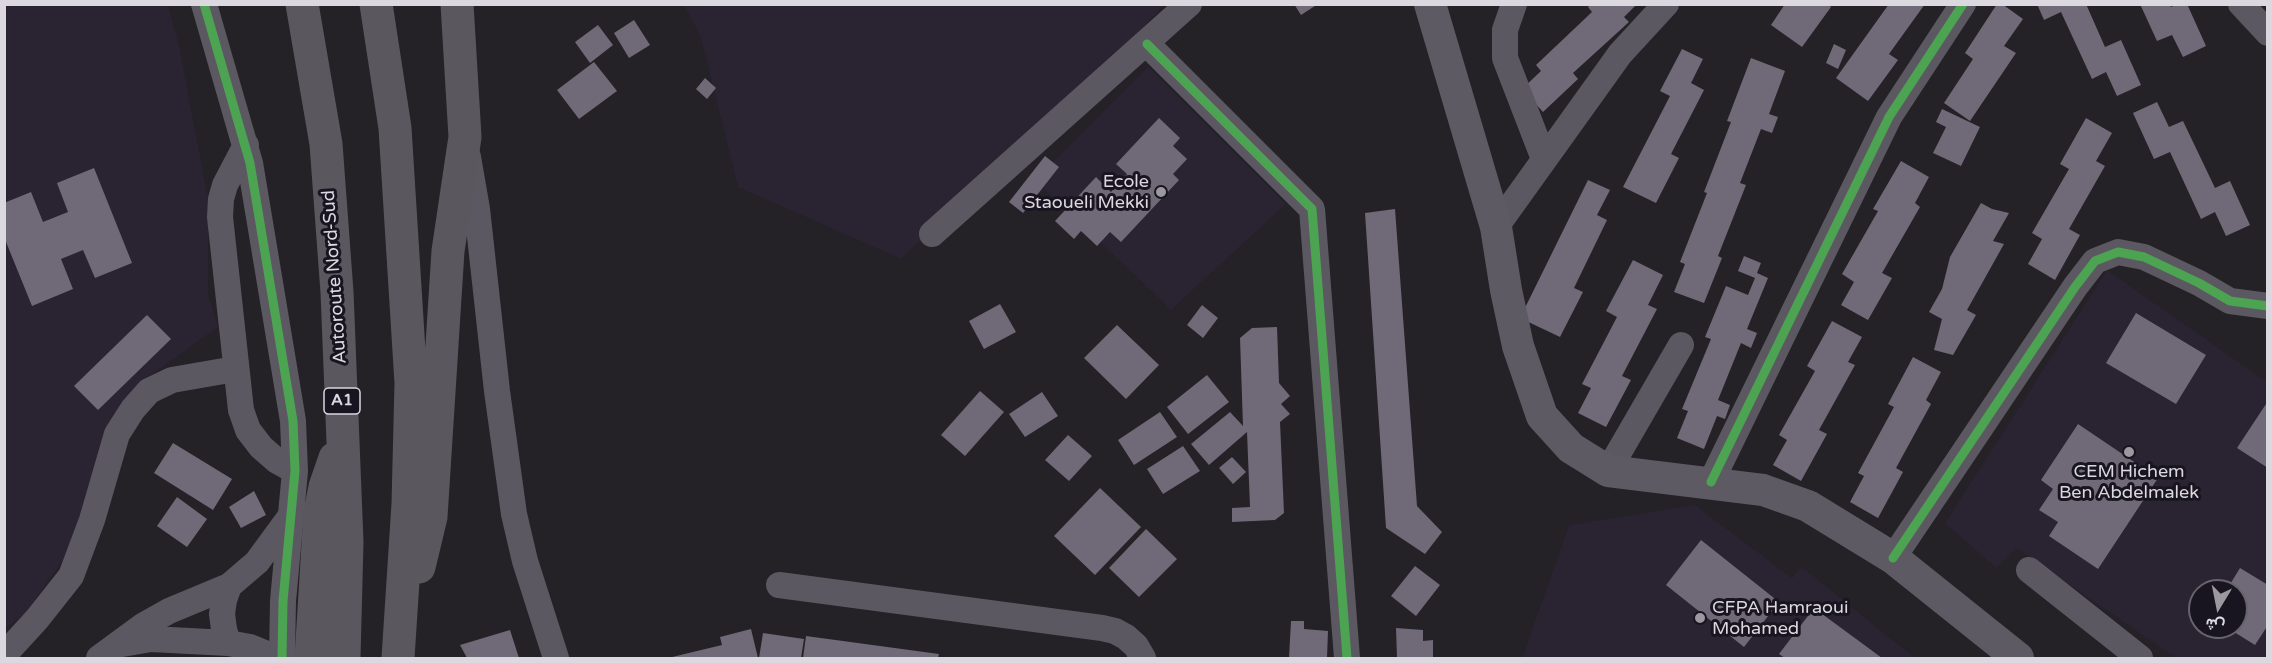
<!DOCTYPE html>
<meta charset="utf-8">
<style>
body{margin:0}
#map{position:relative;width:2272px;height:663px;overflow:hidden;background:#242127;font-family:"Varela Round",Vazirmatn,sans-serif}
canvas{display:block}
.frame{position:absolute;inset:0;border:6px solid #dbd8e0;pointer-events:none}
.north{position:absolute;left:2188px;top:579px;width:60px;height:60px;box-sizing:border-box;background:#191520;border:2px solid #67636d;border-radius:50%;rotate:190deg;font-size:16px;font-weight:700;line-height:24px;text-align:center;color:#dbd8e0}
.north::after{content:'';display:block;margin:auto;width:21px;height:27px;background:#9b989f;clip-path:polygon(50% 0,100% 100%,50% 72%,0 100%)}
</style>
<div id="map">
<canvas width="2272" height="663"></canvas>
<div class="frame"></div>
<div class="north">ش</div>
</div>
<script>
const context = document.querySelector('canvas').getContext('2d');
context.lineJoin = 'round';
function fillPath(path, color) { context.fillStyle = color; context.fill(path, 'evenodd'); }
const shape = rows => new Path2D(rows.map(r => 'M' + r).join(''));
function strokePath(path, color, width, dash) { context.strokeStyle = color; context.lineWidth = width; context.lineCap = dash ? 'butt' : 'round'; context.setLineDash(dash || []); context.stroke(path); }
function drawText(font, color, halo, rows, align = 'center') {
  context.font = font + ' "Varela Round",sans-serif'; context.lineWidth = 6; context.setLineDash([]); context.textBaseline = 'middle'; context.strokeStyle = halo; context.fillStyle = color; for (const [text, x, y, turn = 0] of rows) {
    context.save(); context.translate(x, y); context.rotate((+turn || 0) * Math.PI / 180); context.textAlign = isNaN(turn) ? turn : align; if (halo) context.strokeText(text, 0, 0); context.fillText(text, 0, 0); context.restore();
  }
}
const built = shape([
 [5,5,168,5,179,45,208,198,208,294,218,327,143,381,77,540,25,614,5,628],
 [684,5,1163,5,1129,44,901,259,738,187,701,38],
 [1148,67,1286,204,1171,310,1035,180],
 [2107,270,2267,382,2268,653,2264,658,2176,658,2016,548,1996,568,1945,523],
 [2200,591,2236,591,2236,627,2200,627],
 [1695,505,1792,578,1801,566,1915,658,1522,658,1569,525]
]);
const building = shape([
 [1294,4,1318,4,1301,15],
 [1591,4,1637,4,1624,17,1629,22,1573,73,1578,79,1543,112,1522,89,1541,71,1536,65,1592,12,1588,7],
 [1785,4,1828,4,1831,7,1802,47,1771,25],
 [1889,4,1925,4,1889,54,1898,60,1868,101,1836,78],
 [1997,4,2002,4,2023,19,2004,46,2016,53,1970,121,1944,103,1973,59,1965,53],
 [2037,4,2086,4,2105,47,2121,40,2141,85,2117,96,2106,72,2092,79,2061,12,2044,20],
 [2140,4,2169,4,2171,7,2177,4,2187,4,2206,46,2183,57,2172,35,2157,41],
 [634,20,650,45,629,58,614,33],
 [598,25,613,45,590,63,575,42],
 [1834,44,1846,50,1838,69,1826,63],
 [1682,49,1703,59,1691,83,1704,90,1671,154,1679,158,1656,203,1623,187,1670,96,1660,91],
 [1751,58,1785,71,1769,114,1778,117,1772,133,1761,129,1740,183,1746,185,1718,256,1722,258,1704,303,1674,292,1685,264,1680,262,1707,193,1704,192,1731,122,1727,121],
 [594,62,617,91,579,119,557,90],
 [705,78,716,88,707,99,696,89],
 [2157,102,2169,127,2183,121,2215,188,2230,181,2250,225,2226,236,2215,212,2201,219,2170,152,2154,159,2133,113],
 [1942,109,1980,127,1961,166,1933,153,1946,127,1936,122],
 [1159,118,1180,138,1173,146,1187,159,1173,174,1179,180,1121,242,1110,232,1097,246,1081,231,1074,239,1055,221,1096,177,1111,192,1127,174,1116,164],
 [2086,118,2112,133,2096,161,2105,166,2069,229,2080,235,2055,280,2028,264,2042,239,2032,233,2069,169,2060,164],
 [1045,156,1059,167,1023,213,1009,202],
 [1901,161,1929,177,1915,203,1920,207,1882,273,1892,278,1868,320,1841,305,1854,282,1842,274,1878,211,1873,209],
 [94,168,132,263,95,278,83,250,61,259,73,289,32,306,4,237,4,203,31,192,43,222,68,212,57,183],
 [1588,180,1610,190,1597,215,1607,220,1574,288,1583,292,1560,337,1520,318],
 [1981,203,1992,209,2009,213,1993,241,2004,244,1967,310,1976,315,1953,355,1934,350,1942,319,1929,312,1942,289,1950,257],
 [1395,209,1417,506,1442,532,1425,554,1386,528,1365,213],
 [1744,256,1761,263,1757,273,1768,278,1747,329,1757,333,1751,348,1741,343,1718,400,1730,405,1725,419,1717,416,1704,449,1677,438,1688,411,1682,409,1711,339,1705,337,1726,286,1748,295,1755,278,1738,271],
 [1633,260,1663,275,1648,305,1657,309,1622,376,1631,380,1606,427,1578,413,1591,388,1582,384,1617,317,1606,311],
 [1000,304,1016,332,984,349,969,321],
 [1202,305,1218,318,1203,338,1187,325],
 [2136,313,2206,355,2176,404,2106,363],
 [147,315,171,339,98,410,74,386],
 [1832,321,1862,337,1848,362,1855,365,1819,430,1827,434,1801,481,1773,465,1787,440,1779,435,1815,371,1807,366],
 [1117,325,1159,365,1126,399,1084,358],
 [1277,327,1279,383,1290,396,1281,404,1290,414,1280,422,1284,513,1275,520,1232,522,1232,508,1250,507,1247,432,1209,465,1191,444,1230,412,1243,426,1240,338,1252,328],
 [1913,357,1941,372,1926,400,1931,404,1896,468,1903,472,1878,518,1850,502,1864,476,1858,473,1894,407,1888,404],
 [1207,375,1229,402,1188,434,1167,407],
 [980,391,1004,412,965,456,941,435],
 [1042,392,1058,416,1025,437,1009,414],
 [2268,401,2268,468,2237,448],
 [1160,412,1177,437,1134,465,1118,440],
 [2078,424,2158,478,2098,569,2049,536,2058,522,2039,510,2053,489,2041,480],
 [1068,435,1092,456,1069,481,1045,460],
 [173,443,232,479,213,510,154,473],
 [1183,446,1200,471,1163,494,1147,469],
 [1232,457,1246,472,1233,484,1219,468],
 [1100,488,1141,527,1095,575,1054,536],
 [254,491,266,515,241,528,229,507],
 [177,497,207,519,187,547,157,526],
 [1146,529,1177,559,1139,597,1109,568],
 [1701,540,1779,602,1744,647,1666,585],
 [1415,566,1440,585,1416,616,1391,596],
 [2240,568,2268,585,2268,625,2255,645,2226,627,2236,627,2236,591,2226,591],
 [1814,608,1882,658,1785,658,1779,654],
 [1291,621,1304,621,1304,629,1328,631,1327,658,1289,658],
 [1396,628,1423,630,1423,641,1433,640,1433,658,1397,658],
 [751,629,758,658,668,658,722,645,720,637],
 [510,630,519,658,467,658,460,645],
 [763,633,804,639,801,658,759,658],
 [806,636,939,654,938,658,803,658]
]);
const minor = shape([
 [204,4,250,163,293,421,295,471,283,601,282,658],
 [1514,4,1505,30,1505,58,1544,159],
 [2241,4,2268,33],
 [1147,44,1312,209,1347,658],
 [246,145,225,185,221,199,220,217,241,410,248,430,261,447,277,461,295,471],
 [468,157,477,209,497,391,514,514,525,561,556,658],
 [1496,227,1620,54,1666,4],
 [932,234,1189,4],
 [1608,471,1681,345],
 [1711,482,1889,117,1963,4],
 [1893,558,2075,287,2095,261,2118,252,2144,257,2199,283,2230,301,2268,306],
 [2029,570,2140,658],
 [779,585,1102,628,1115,631,1126,637,1136,646,1143,658],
 [228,643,224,629,222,614,224,600,229,586],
 [122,644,151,639,228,643,250,647,277,658],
 [4,655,37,619,71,576,92,520,117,434,133,409,149,391,172,380,235,369],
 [99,658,144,625,169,611,229,586,257,562,290,517]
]);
const major = shape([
 [1430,4,1496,227,1506,290,1518,346,1542,416,1571,448,1608,471,1763,490,1808,506,1893,558,2018,658]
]);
const highway = shape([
 [302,4,326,144,337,292,347,542,344,658],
 [376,4,395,128,411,383,408,504,398,658],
 [419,567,431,517,448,251,465,137,457,4],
 [311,658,320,512,325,487,335,458]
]);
const cycleway = shape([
 [204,4,250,163,293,421,295,471,283,601,282,658],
 [1147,44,1312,209,1347,658],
 [1711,482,1889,117,1963,4],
 [1893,558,2075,287,2095,261,2118,252,2144,257,2199,283,2230,301,2268,306]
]);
const markers = [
 [1161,192,6,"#9b989f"],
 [2129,452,6,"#9b989f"],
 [1700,618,6,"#9b989f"]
];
const shields = [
 [342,401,36]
];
const shieldNames = [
 ["A1",342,401]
];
const poiNames = [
 ["Ecole",1149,182],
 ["Staoueli Mekki",1149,203],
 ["CEM Hichem",2129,472,"center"],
 ["Ben Abdelmalek",2129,493,"center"],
 ["CFPA Hamraoui",1712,608,"left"],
 ["Mohamed",1712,629,"left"]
];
const streetNames = [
 ["Autoroute Nord-Sud",335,277,-94]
];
fillPath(built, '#292332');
fillPath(building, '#706a78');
strokePath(minor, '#5c5861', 26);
strokePath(major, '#5e5a63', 32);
strokePath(highway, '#5b575f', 33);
strokePath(cycleway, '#4ca352', 9);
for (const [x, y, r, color] of markers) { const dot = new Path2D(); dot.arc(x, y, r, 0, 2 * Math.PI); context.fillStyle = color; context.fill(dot); strokePath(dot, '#191520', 2); }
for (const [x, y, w] of shields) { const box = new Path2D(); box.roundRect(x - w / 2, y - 13, w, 26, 4.5); context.fillStyle = '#191520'; context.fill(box); strokePath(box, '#dbd8e0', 1.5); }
drawText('bold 16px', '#dbd8e0', null, shieldNames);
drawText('18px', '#dbd8e0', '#191520', poiNames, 'right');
drawText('18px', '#dbd8e0', '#191520', streetNames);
</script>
